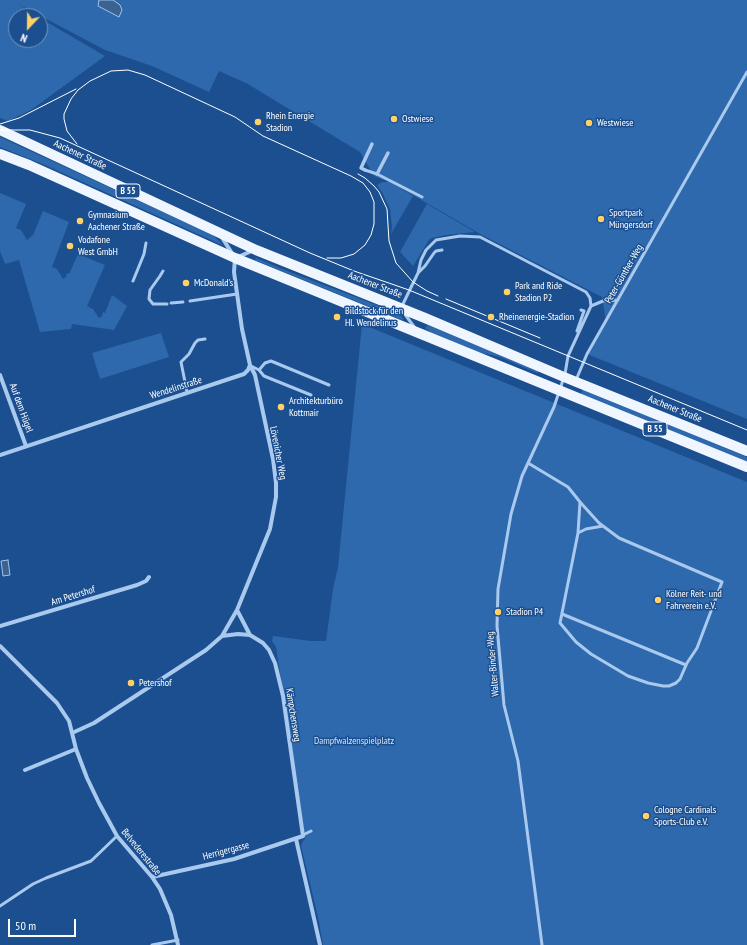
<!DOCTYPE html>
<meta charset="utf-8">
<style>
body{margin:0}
#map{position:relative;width:747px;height:945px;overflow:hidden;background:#1b4f8f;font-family:"PT Sans Narrow",sans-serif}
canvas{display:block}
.north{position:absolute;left:8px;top:8px;width:40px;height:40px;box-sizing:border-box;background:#1b4f8f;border:1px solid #7695bc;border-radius:50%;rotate:202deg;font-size:11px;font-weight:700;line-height:16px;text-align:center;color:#fff}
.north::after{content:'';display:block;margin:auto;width:14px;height:18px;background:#ffd166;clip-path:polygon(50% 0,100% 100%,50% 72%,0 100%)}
.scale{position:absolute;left:8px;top:919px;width:68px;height:18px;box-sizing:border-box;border:2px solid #fff;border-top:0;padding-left:5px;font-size:12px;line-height:14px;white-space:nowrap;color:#fff;-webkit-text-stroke:3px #1b4f8f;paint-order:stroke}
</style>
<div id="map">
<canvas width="747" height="945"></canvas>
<div class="north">N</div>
<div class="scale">50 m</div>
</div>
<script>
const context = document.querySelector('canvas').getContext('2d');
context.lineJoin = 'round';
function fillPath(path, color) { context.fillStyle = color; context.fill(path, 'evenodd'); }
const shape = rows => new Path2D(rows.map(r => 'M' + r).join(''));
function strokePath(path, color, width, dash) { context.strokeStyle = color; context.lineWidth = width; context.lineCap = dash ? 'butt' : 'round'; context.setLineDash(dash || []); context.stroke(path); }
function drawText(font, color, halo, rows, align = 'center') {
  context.font = font + ' "PT Sans Narrow",sans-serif'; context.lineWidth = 3; context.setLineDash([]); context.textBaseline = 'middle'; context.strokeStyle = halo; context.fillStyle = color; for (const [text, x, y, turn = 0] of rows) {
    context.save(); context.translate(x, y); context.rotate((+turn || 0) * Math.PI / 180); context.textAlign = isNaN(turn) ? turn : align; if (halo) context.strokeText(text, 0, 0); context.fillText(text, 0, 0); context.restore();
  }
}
const green = shape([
 [0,0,747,0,747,419,587,354,606,322,602,297,482,235,392,183,413,196,391,234,392,227,390,209,383,194,377,185,382,182,389,182,374,176,360,152,246,83,219,71,209,92,152,66,105,50,18,4,37,16,16,16,16,40,40,40,40,18,105,56,31,110,8,121,0,118],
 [0,137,213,235,223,245,222,245,45,165,0,147],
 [0,193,26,204,16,228,21,230,27,240,33,235,43,211,69,222,52,267,57,269,63,279,66,277,67,273,69,274,78,254,105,265,87,306,93,309,99,318,102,316,103,312,105,313,112,295,127,306,114,330,72,324,71,329,40,332,19,260,5,264,0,251],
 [427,204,475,232,446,235,432,238,429,240,413,266,400,252],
 [256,258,287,271,400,314,403,319,402,320,255,260],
 [362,324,747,482,747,945,323,945,318,917,301,846,303,841,305,839,276,647,272,641,273,636,311,641,326,641,333,589,338,567],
 [428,325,539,371,539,372,537,373,500,357,478,352,432,333,425,328],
 [161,333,169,357,100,379,92,353],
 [583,389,747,457,747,463,580,395]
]);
const water = shape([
 [99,0,113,0,120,5,122,10,119,17,98,6,99,0],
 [8,560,10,575,3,576,1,561,8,560]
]);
const service = shape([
 [365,170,377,174,422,197],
 [163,271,160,276,150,290,149,299,153,304,167,304],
 [418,273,421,260,426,250,436,240,460,236,480,237,586,292,590,298,591,306,568,356,565,374],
 [133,281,144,254,146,243],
 [190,301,237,294],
 [171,303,183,302],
 [402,306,418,273,425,266,434,253,436,251,442,250],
 [591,306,603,301,618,300],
 [404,313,415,328],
 [577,331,584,311,581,310],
 [251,366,259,370,264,376,311,395],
 [259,370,265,363,271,361,329,385],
 [576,380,587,354,747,72],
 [187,392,181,362,189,354,195,343,198,340,205,339],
 [528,463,568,487,580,502,578,533,560,623,576,642,591,654,628,676,648,683,663,686,669,686,676,683,680,679,687,663,697,648,722,582,619,538,599,523,580,502],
 [578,533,586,529,603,526],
 [562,614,686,665],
 [303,835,311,831],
 [0,906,33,884,46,878,91,861,117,836],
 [152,945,178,940],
 [542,945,518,761,504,705,497,626,498,589,511,514,522,476,554,407,563,380]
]);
const pedestrian = shape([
 [365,170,361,168,372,144],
 [377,174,388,153]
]);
const minor = shape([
 [238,257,254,250],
 [0,375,26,446],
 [0,455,244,374,248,370,250,365],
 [237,610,250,635],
 [0,626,137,585,146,581,149,577],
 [0,646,57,703,69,721,76,749,87,778,99,803,117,836,152,877,160,889,171,915,178,945],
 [72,733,94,723,206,650,222,636,237,610,270,529,276,497,276,483,273,459,255,375,250,365,242,329,234,272,235,258,221,236],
 [25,770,76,749],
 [296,839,320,945],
 [152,877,234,859,303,836,283,696,275,663,269,650,263,643,250,635,238,634,222,636]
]);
const primary = shape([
 [0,130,256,250,425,318,564,377,747,451],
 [0,154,29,165,235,258,747,467]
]);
const tram = shape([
 [0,124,19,118,76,89],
 [0,130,30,130,60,138,310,253,354,271,409,290,462,312,747,430],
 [77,144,67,131,64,119,64,114,71,99,78,90,90,81,111,71,128,70,145,75,235,117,263,136,351,176,363,183,370,192,374,202,374,224,371,235,365,245,354,254,341,258,327,258],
 [358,174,365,178,374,186,379,192,387,209,389,241,396,263,413,282,427,291,438,296],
 [446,299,540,338]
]);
const markers = [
 [394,119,4,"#ffd166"],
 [258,122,4,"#ffd166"],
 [589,123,4,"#ffd166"],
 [601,219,4,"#ffd166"],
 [80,221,4,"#ffd166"],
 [70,246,4,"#ffd166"],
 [186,283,4,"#ffd166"],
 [507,292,4,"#ffd166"],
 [337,317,4,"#ffd166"],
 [491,317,4,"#ffd166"],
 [281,407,4,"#ffd166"],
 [658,600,4,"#ffd166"],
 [498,612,4,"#ffd166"],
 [131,683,4,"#ffd166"],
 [646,816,4,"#ffd166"]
];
const shields = [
 [128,191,24],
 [655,429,24]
];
const shieldNames = [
 ["B 55",128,191],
 ["B 55",655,429]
];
const poiNames = [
 ["Rhein Energie",266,116],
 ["Stadion",266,128],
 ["Ostwiese",402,119],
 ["Westwiese",597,123],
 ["Sportpark",609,213],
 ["Müngersdorf",609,225],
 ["Gymnasium",88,215],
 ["Aachener Straße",88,227],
 ["Vodafone",78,240],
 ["West GmbH",78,252],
 ["McDonald's",194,283],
 ["Park and Ride",515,286],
 ["Stadion P2",515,298],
 ["Bildstock für den",345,311],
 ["Hl. Wendelinus",345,323],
 ["Rheinenergie-Stadion",499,317],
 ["Architekturbüro",289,401],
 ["Kottmair",289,413],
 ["Kölner Reit- und",666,594],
 ["Fahrverein e.V.",666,606],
 ["Stadion P4",506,612],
 ["Petershof",139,683],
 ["Cologne Cardinals",654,810],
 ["Sports-Club e.V.",654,822]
];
const streetNames = [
 ["Aachener Straße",80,155,25],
 ["Peter-Günther-Weg",624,274,-60],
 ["Aachener Straße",375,285,21],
 ["Wendelinstraße",176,388,-18],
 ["Auf dem Hügel",21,408,70],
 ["Aachener Straße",675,409,22],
 ["Lövenicher Weg",278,453,79],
 ["Am Petershof",73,596,-17],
 ["Walter-Binder-Weg",493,664,-95],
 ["Kämpchensweg",293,715,81],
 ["Herrigergasse",226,851,-15],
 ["Belvederestraße",141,852,51]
];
const parkNames = [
 ["Dampfwalzenspielplatz",354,741]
];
fillPath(green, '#2e69ad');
fillPath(water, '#3c6290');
strokePath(water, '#9cc4f0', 1);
strokePath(service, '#a9c9ee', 3);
strokePath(pedestrian, '#a9c9ee', 3.5);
strokePath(minor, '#a9c9ee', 4);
strokePath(primary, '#f0f6ff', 10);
strokePath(tram, '#fff', 1);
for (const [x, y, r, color] of markers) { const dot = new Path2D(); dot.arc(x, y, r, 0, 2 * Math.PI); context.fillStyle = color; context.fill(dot); strokePath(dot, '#1b4f8f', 1.5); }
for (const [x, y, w] of shields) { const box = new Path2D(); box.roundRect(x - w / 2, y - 7, w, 14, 3); context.fillStyle = '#1b4f8f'; context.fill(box); strokePath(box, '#fff', 1); }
drawText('bold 9px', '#fff', null, shieldNames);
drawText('10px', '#fff', '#1b4f8f', poiNames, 'left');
drawText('10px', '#fff', '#1b4f8f', streetNames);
drawText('10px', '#cfe3fa', '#1b4f8f', parkNames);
</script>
